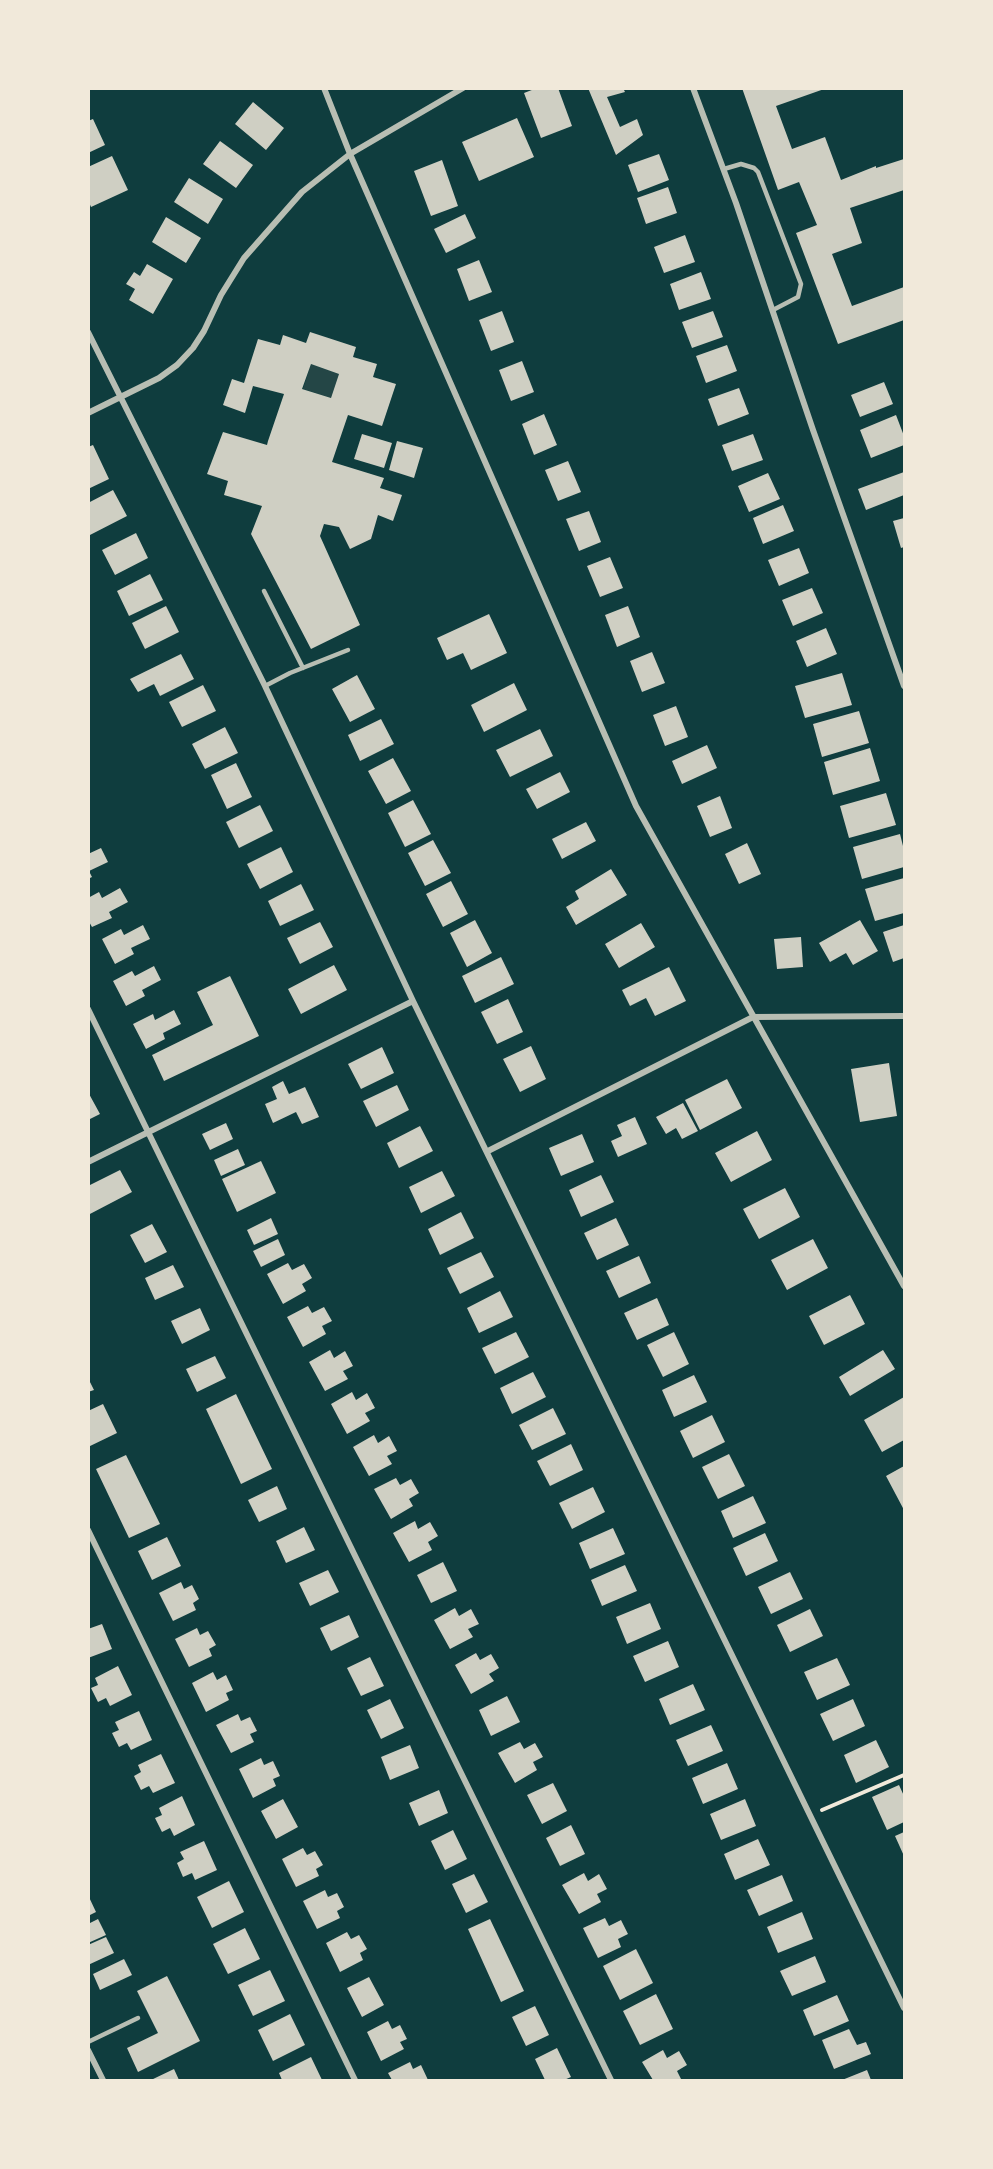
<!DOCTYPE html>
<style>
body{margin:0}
#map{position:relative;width:993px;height:2169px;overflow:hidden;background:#0f3d3e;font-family:"Crimson Pro",serif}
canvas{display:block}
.frame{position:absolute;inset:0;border:90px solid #f1e9da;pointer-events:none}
</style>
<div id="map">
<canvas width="993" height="2169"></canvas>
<div class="frame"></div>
</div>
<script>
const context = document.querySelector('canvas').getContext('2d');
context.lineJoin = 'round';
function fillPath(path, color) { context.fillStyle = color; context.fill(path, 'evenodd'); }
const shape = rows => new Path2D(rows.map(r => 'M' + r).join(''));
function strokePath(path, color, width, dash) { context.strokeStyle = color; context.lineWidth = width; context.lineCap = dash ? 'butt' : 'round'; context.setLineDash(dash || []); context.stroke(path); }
const green = shape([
 [311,364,339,374,331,398,303,389]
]);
const building = shape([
 [537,88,558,88,572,126,541,138,524,93],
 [588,88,623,88,625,92,607,97,620,127,637,119,643,135,616,155],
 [742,88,827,88,776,106,792,149,825,137,841,180,876,166,876,168,904,159,904,190,850,208,862,243,832,254,852,306,904,287,904,320,838,344,796,233,817,225,799,182,778,190],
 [253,102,284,128,266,150,235,124],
 [517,118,534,157,479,181,462,142],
 [93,119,105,145,88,153,88,121],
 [220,141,253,165,236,188,203,164],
 [659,154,669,180,638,192,628,165],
 [112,156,128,190,91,207,88,200,88,167],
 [442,160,458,206,431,216,414,171],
 [189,178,223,199,208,224,174,202],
 [668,187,677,213,646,224,637,198],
 [465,214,476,238,446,253,434,229],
 [166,217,201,238,186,263,152,242],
 [685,235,695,262,664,273,654,247],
 [479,260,492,292,469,301,457,269],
 [147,264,173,279,153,314,129,300,135,289,126,284,134,272,140,276],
 [701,272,711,299,679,310,670,284],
 [502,311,514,342,491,351,479,320],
 [713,311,723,337,692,348,682,322],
 [310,332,356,347,353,357,377,364,373,377,396,384,382,426,348,415,332,462,384,478,380,488,402,495,393,521,378,515,371,539,350,549,339,527,324,524,320,536,360,625,311,649,251,534,262,506,224,495,228,481,207,474,223,432,267,445,268,441,284,394,253,386,245,413,223,405,232,379,244,383,258,339,280,345,283,335,306,343],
 [311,364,339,374,331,398,302,389],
 [727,345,737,371,706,383,696,356],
 [522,361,534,392,511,401,499,370],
 [884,382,893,404,860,417,851,395],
 [739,388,749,414,718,426,708,399],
 [544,414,557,445,534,455,522,424],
 [896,415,904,436,904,445,871,458,860,430],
 [362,434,392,443,384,468,354,459],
 [753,434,763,460,732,471,722,445],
 [397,441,423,448,414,478,389,470],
 [93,445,109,479,88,489,88,447],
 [568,461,581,492,558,501,545,470],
 [904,472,904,495,866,510,858,489],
 [768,473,780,499,749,512,738,486],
 [113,490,127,516,88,536,88,503],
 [783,505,794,531,763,544,753,518],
 [589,511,601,542,579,551,566,519],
 [904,518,904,547,901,548,893,521],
 [136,533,148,558,115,575,102,550],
 [799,548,809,573,779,586,768,560],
 [610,557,623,588,600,597,587,566],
 [150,574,163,600,129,616,117,591],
 [812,588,823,613,793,626,782,600],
 [166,606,179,632,145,649,132,623],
 [628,606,640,637,617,647,605,615],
 [489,614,507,653,471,670,463,653,447,660,437,638],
 [826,628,837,654,807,667,796,641],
 [652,652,665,683,642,692,630,661],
 [181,654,194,679,160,696,154,684,138,692,130,679],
 [842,673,852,705,805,718,795,686],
 [357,675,375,709,350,722,332,689],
 [514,683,527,710,484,732,471,705],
 [203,685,216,711,182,727,169,702],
 [676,706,688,737,665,746,653,715],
 [859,711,869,743,822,757,813,724],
 [381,719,394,744,360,761,348,735],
 [225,727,238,753,205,769,192,744],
 [540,729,553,756,510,777,496,750],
 [707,745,717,768,682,784,672,761],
 [870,748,880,781,833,795,824,762],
 [393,758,411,791,386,804,368,771],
 [236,763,252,797,227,809,211,775],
 [560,772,570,792,537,809,526,789],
 [886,793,896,825,849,838,840,806],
 [720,796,732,828,710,837,697,806],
 [413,800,431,834,405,847,388,813],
 [260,805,273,831,239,848,226,822],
 [586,822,596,841,562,859,552,839],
 [900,834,904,850,904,867,862,879,853,847],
 [433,840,451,873,425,886,408,853],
 [747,843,761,874,739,884,725,854],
 [281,847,293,872,260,889,247,864],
 [101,848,108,862,89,871,92,877,88,879,88,854],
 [611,869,627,895,576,925,566,907,579,899,575,891],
 [904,878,904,913,875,921,865,889],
 [451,881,468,914,443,927,426,894],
 [301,884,314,910,280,926,268,901],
 [120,888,128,902,109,912,112,918,92,927,88,920,88,898,99,892,102,898],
 [475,920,492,953,467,967,450,933],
 [860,920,878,951,853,965,846,953,830,962,819,943],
 [320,922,333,947,300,964,287,938],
 [641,923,655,947,619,968,605,944],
 [143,925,150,939,131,948,134,954,115,964,102,939,121,929,124,935],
 [904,925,904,958,893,962,883,932],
 [801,937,803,967,777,969,774,939],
 [501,957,514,984,475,1003,462,976],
 [334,965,347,990,301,1014,288,989],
 [154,966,161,980,142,990,145,996,126,1006,113,981,132,971,135,976],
 [669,967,686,1001,655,1016,646,998,630,1006,622,990],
 [230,976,259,1036,164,1081,152,1055,213,1025,197,992],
 [508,999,523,1032,497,1044,481,1012],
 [174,1010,181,1024,163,1033,165,1039,146,1049,133,1024,153,1014,155,1020],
 [531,1046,546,1079,520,1092,503,1059],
 [382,1047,394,1073,361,1089,348,1064],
 [889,1063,897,1116,860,1122,851,1069],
 [727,1079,742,1108,700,1130,685,1100],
 [283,1081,289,1094,305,1087,319,1117,302,1124,296,1112,273,1123,265,1104,277,1099,272,1087],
 [397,1085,409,1110,376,1127,363,1101],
 [88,1092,100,1114,88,1120],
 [683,1103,698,1131,682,1139,676,1128,666,1134,656,1117],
 [635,1117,647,1144,618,1157,611,1141,622,1136,617,1125],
 [226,1123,233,1139,210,1150,202,1134],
 [420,1126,433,1151,399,1168,387,1143],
 [757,1131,772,1160,731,1182,715,1153],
 [582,1134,594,1162,561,1176,549,1148],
 [238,1149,245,1165,221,1176,214,1160],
 [261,1161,276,1193,237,1212,222,1179],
 [120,1170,132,1192,88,1215,88,1186],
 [442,1171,455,1196,421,1213,409,1187],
 [601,1175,614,1202,581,1217,569,1190],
 [785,1188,800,1217,759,1239,743,1209],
 [461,1212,474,1238,440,1255,428,1229],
 [271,1218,278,1234,254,1245,247,1230],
 [616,1218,629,1245,597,1260,584,1233],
 [152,1224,167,1252,145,1263,130,1235],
 [278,1239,285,1255,261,1267,253,1251],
 [813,1239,828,1268,787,1290,771,1260],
 [481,1252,494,1277,460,1294,447,1268],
 [639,1256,651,1283,619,1298,606,1271],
 [288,1263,292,1270,304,1264,312,1278,302,1284,306,1291,283,1304,267,1274],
 [173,1265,184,1287,155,1300,145,1278],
 [500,1291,513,1317,479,1333,467,1308],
 [850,1295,865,1324,824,1345,809,1316],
 [657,1298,669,1325,637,1340,624,1313],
 [308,1306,312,1313,324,1307,332,1321,322,1326,326,1334,303,1347,287,1317],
 [200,1308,210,1330,182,1344,171,1321],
 [516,1332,529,1357,495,1374,482,1348],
 [674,1332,689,1364,663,1377,647,1345],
 [330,1350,334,1358,345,1351,353,1366,343,1371,348,1379,325,1391,309,1362],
 [883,1350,895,1369,850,1396,839,1377],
 [215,1356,226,1378,197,1392,186,1369],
 [533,1372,546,1397,512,1414,500,1388],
 [694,1375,707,1402,674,1417,662,1390],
 [88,1378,94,1390,88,1392],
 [352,1392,356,1400,367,1393,375,1408,365,1413,370,1421,347,1434,331,1404],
 [236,1394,272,1469,241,1484,206,1409],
 [904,1397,904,1440,882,1452,864,1420],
 [103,1404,117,1433,88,1447,88,1411],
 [553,1408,566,1434,532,1450,519,1425],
 [712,1415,725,1442,693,1458,680,1431],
 [374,1435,378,1443,389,1436,397,1451,387,1456,392,1464,369,1476,353,1447],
 [571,1444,583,1470,550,1486,537,1461],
 [729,1454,745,1486,718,1499,702,1467],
 [126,1455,160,1524,129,1538,96,1469],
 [904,1466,904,1510,886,1476],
 [396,1478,400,1485,411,1479,419,1493,409,1499,413,1506,391,1519,374,1489],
 [277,1486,287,1509,259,1522,248,1500],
 [593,1487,605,1512,572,1529,559,1503],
 [753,1496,766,1523,733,1538,721,1511],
 [415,1521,418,1529,430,1522,438,1536,428,1542,432,1550,409,1562,393,1533],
 [304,1527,315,1550,286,1563,276,1541],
 [613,1528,625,1554,590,1569,579,1543],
 [765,1533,778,1561,746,1576,733,1548],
 [167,1537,181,1566,152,1580,138,1551],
 [443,1562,457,1591,431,1603,417,1575],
 [625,1565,637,1591,602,1606,591,1580],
 [328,1570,339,1592,310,1606,299,1583],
 [790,1572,803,1599,771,1614,758,1587],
 [181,1582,184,1589,192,1585,199,1599,193,1603,196,1610,173,1621,159,1593],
 [650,1603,661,1629,627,1644,616,1617],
 [455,1608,459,1616,471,1609,479,1624,468,1629,473,1637,450,1649,434,1620],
 [810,1609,823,1636,790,1652,777,1625],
 [349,1615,359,1637,331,1651,320,1628],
 [102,1624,112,1649,88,1658,88,1629],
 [197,1628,200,1635,208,1631,216,1645,209,1649,212,1656,189,1667,175,1639],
 [668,1641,679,1667,645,1682,633,1656],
 [476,1653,480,1660,491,1654,499,1668,489,1674,494,1681,471,1694,455,1665],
 [370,1657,384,1686,361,1696,347,1668],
 [837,1658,850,1685,817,1700,804,1672],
 [118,1666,132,1695,110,1706,106,1698,98,1702,91,1688,98,1685,95,1678],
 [213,1672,217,1680,226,1675,233,1690,226,1693,229,1700,206,1712,192,1683],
 [693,1684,705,1710,670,1725,659,1699],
 [507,1696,520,1722,491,1736,479,1710],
 [390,1699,404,1728,381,1739,367,1710],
 [853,1699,865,1726,833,1741,820,1714],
 [139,1711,152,1740,131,1750,127,1743,119,1747,112,1733,119,1730,115,1722],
 [238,1714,241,1721,250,1717,257,1731,250,1734,254,1742,231,1753,216,1725],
 [711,1725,723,1751,688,1766,676,1740],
 [876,1740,889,1767,856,1783,844,1755],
 [520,1742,524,1749,535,1743,543,1757,533,1762,537,1770,515,1783,498,1753],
 [410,1745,419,1768,390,1780,381,1757],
 [161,1754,175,1783,153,1793,149,1786,141,1790,134,1776,141,1772,138,1765],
 [261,1758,264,1765,273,1761,280,1776,273,1779,276,1786,253,1798,239,1769],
 [727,1763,738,1789,703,1804,692,1778],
 [553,1783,567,1811,542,1824,527,1795],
 [899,1785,904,1796,904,1822,887,1830,872,1797],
 [439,1790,448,1813,419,1826,409,1803],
 [182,1796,195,1825,174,1836,170,1828,162,1832,155,1818,162,1815,159,1808],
 [283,1799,298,1827,276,1839,261,1811],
 [745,1799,756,1826,721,1840,710,1814],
 [571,1825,585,1854,560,1866,546,1838],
 [453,1830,467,1859,445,1870,431,1841],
 [904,1832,904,1856,895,1836],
 [758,1839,770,1865,735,1880,724,1854],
 [204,1841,217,1870,195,1880,192,1873,183,1877,177,1863,184,1859,180,1852],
 [303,1848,307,1855,315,1851,323,1865,316,1869,319,1876,296,1887,282,1859],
 [584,1873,588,1881,599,1874,607,1889,597,1894,601,1902,579,1914,562,1885],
 [474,1874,488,1902,466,1913,452,1884],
 [782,1875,793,1901,759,1916,747,1890],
 [229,1881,244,1912,212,1928,197,1897],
 [325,1890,328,1897,337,1893,344,1907,337,1911,340,1918,317,1929,303,1901],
 [88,1895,96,1912,88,1916],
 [802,1912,813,1939,778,1953,767,1927],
 [605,1918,609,1926,621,1920,628,1934,618,1939,621,1947,598,1958,583,1928],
 [98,1919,106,1935,88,1943,88,1924],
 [490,1919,524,1991,501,2002,468,1929],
 [245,1928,260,1959,228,1974,213,1944],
 [347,1932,351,1939,359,1935,367,1949,360,1953,363,1960,340,1972,326,1943],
 [106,1937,114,1953,88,1965,88,1945],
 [636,1949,653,1983,620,2000,603,1966],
 [815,1956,826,1982,792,1996,780,1971],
 [124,1959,132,1975,100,1990,93,1974],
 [270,1970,285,2001,253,2016,238,1985],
 [167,1976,200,2041,138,2072,127,2048,158,2033,137,1991],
 [369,1977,384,2005,362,2017,347,1988],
 [656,1994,673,2029,640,2045,623,2011],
 [837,1995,849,2021,814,2036,803,2010],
 [535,2006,549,2035,526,2046,512,2017],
 [290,2014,305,2045,273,2061,258,2030],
 [388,2021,392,2029,400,2025,407,2039,400,2042,404,2049,381,2061,367,2032],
 [849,2029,857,2045,866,2042,871,2054,834,2069,822,2040],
 [557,2048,571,2077,564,2080,545,2080,535,2059],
 [663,2050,667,2058,679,2051,687,2065,677,2071,681,2079,678,2080,653,2080,642,2062],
 [311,2057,322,2080,282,2080,279,2073],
 [410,2062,413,2069,421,2065,428,2080,392,2080,388,2073],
 [174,2069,179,2080,151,2080],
 [867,2070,871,2080,842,2080]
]);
const path = shape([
 [822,1810,904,1775]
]);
const service = shape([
 [724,169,741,164,754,168,758,172,801,284,798,297,773,310],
 [264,591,303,668],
 [265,686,290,673,348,650],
 [88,2042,138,2018]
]);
const minor = shape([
 [324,88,350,154,636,806,904,1286],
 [693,88,736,203,813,430,904,686],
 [88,332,265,686,413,1001,904,2008],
 [88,413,159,378,177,365,193,348,204,331,221,295,244,258,302,192,350,154,463,88],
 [88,1009,611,2080],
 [488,1151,753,1017,904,1016],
 [88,1162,413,1001],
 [88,1530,355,2080],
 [88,2050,103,2080]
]);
fillPath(green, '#244646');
fillPath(building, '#cfcfc3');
strokePath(path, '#f1e9da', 4);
strokePath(service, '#b8beb3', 4.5);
strokePath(minor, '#b8beb3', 6);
</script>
